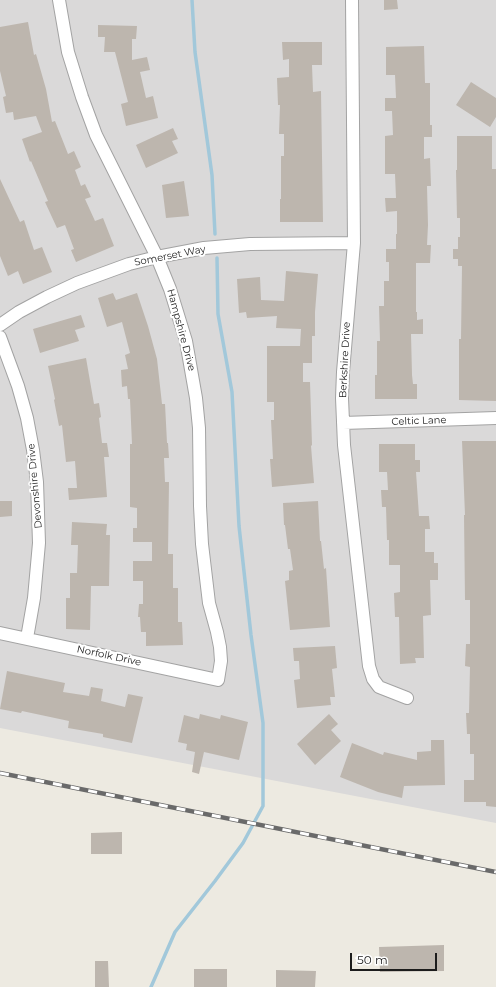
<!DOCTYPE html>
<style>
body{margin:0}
#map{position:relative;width:496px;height:987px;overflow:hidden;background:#edeae1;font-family:Montserrat,sans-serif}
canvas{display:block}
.scale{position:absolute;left:350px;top:953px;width:87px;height:18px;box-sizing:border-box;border:2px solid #1c1c1c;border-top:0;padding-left:5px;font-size:12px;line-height:14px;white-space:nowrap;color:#1c1c1c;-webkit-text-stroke:3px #fff;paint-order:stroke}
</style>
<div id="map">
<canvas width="496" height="987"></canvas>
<div class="scale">50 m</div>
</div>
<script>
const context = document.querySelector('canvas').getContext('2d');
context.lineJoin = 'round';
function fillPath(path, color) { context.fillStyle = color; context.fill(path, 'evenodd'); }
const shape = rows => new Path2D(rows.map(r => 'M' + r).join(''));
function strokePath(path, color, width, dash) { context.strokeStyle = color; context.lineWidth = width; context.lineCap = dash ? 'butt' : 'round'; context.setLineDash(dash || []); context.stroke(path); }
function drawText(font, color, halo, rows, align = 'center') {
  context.font = font + ' Montserrat,sans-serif'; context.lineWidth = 4; context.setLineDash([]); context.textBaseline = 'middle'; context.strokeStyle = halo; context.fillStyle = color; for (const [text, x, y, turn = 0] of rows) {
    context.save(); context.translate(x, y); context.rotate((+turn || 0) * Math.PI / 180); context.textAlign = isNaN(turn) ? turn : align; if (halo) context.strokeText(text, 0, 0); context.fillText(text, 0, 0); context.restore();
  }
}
const residential = shape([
 [0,0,496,0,496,823,0,728]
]);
const stream = shape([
 [192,0,195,52,212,175,215,234],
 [151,987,175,932,215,881,243,843,263,806,263,723,251,635,239,526,232,392,218,314,217,258]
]);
const building = shape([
 [384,0,397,0,398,9,384,10],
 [28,22,34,55,36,54,46,89,52,122,55,121,68,154,74,151,81,167,75,170,81,186,85,184,91,197,85,199,95,221,103,218,114,246,76,262,71,250,74,249,65,225,57,228,45,202,48,201,31,161,30,162,22,139,42,132,36,116,14,120,13,112,6,113,3,97,6,96,0,71,0,27],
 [98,25,137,26,136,39,132,39,132,60,147,57,150,70,140,72,146,98,153,96,158,118,126,126,121,104,128,102,115,52,104,52,105,37,98,37],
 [282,42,322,42,322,65,312,65,313,92,321,91,323,222,280,222,280,199,281,199,281,156,284,156,284,134,279,134,280,105,278,105,277,78,289,77,289,59,283,60],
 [424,46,425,83,430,83,430,125,432,125,432,137,424,137,424,159,430,158,431,186,427,186,428,225,427,245,431,245,430,263,416,263,416,312,417,312,417,320,423,319,423,334,411,334,412,375,413,384,417,384,417,399,375,399,375,375,377,375,377,341,380,341,379,306,384,306,384,281,389,281,389,262,386,262,386,249,396,249,396,234,397,234,397,211,386,212,385,198,396,198,395,174,385,174,385,136,393,135,392,111,385,111,385,98,396,98,395,75,386,75,386,47],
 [471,82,496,98,496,117,490,127,456,105],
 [173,128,178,139,172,141,178,153,146,168,136,145],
 [457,136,492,136,492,169,496,169,496,401,459,400,459,339,461,339,462,266,458,266,458,259,453,259,453,249,458,249,458,237,460,237,460,218,457,218,456,170,457,170],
 [0,179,20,222,24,220,34,250,42,247,52,272,23,284,18,271,8,276,0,256],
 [184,181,189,216,166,218,162,185],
 [286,271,318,274,315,312,315,336,312,336,312,363,303,363,303,382,310,382,312,445,311,446,314,483,272,487,270,459,273,459,271,420,274,420,274,402,267,402,267,346,300,346,301,329,276,328,277,316,247,318,246,312,239,313,237,279,260,277,261,300,284,301],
 [113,293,116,300,137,293,148,326,157,359,162,404,165,404,167,443,168,443,169,458,164,458,165,482,169,482,168,554,173,554,173,588,178,588,178,622,182,622,183,645,146,646,146,632,141,632,140,617,138,617,139,604,143,604,143,581,133,581,133,561,152,561,152,542,133,542,133,528,137,528,137,508,130,507,130,444,132,444,130,399,128,399,127,386,122,387,121,370,128,369,125,355,130,353,122,322,107,327,98,298],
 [81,315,85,327,75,330,79,341,40,353,33,329],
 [86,358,94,404,99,403,101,417,99,418,102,443,107,443,109,457,104,457,107,497,69,500,68,488,77,488,75,461,66,462,62,425,59,426,54,400,55,399,48,366],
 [462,441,496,441,496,807,486,806,486,802,464,802,464,780,474,780,474,754,470,754,470,734,467,734,466,713,469,713,470,667,465,666,466,644,470,644,470,600,465,600,464,515,465,515],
 [379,444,415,444,415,460,420,460,420,472,416,472,419,516,429,516,430,529,425,529,425,552,434,552,434,563,438,563,438,580,430,580,431,615,423,616,424,658,415,658,416,663,400,664,399,617,395,617,394,593,400,592,400,565,389,565,389,540,387,540,386,507,382,507,381,490,388,490,387,472,379,472],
 [0,501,12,501,12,516,0,517],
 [318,501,320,541,321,541,324,569,326,568,330,627,290,630,285,581,289,580,289,571,293,570,290,549,288,549,285,525,284,525,283,503],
 [72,522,107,524,106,535,110,535,109,586,91,586,90,630,66,629,66,598,70,598,70,573,77,573,78,545,71,545],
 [335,646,337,668,332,669,335,697,330,697,331,705,297,708,294,680,300,679,299,661,294,661,293,648],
 [7,671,65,683,63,692,89,696,91,687,103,689,101,701,125,707,128,694,143,697,132,743,103,737,103,734,68,728,69,721,22,711,21,713,0,709],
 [200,714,220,719,221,715,248,722,239,760,204,752,199,774,192,772,195,752,186,750,187,744,178,742,184,715,199,719],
 [329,714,338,724,331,730,341,741,315,765,297,744],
 [431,740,444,740,445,785,404,786,402,798,378,792,340,777,352,743,383,755,384,752,417,760,417,752,431,751],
 [122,832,122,854,91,854,91,833],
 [444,945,444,971,380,972,379,947],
 [95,961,108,961,109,987,95,987],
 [194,969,227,969,227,987,194,987],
 [276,970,316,971,315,987,276,987]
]);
const minor = shape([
 [352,0,354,243,343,372,342,398,344,445,369,666,373,679,379,687,407,698],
 [0,325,19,312,47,297,77,283,129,264,157,257,204,248,250,244,354,243],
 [0,337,18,386,27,418,33,450,37,482,39,543,34,598,27,638],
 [343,423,496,418],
 [0,633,218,680,221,661,220,647,217,632,209,603,202,544,200,506,199,428,196,398,186,341,170,289,157,257,96,135,82,97,68,52,59,0]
]);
const rail = shape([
 [0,773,496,872]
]);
const streetNames = [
 ["Somerset Way",170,256,-11],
 ["Hampshire Drive",181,330,75],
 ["Berkshire Drive",345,360,-87],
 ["Celtic Lane",419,421,-2],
 ["Devonshire Drive",35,486,-95],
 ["Norfolk Drive",109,656,12]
];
fillPath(residential, '#dad9d9');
strokePath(stream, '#a2c8da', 3.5);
fillPath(building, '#bdb6ae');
strokePath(minor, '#a3a3a3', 14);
strokePath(minor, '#fff', 12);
strokePath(rail, '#6a6a6a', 4.5);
strokePath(rail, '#fff', 3, [9]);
drawText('10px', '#1c1c1c', '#fff', streetNames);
</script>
